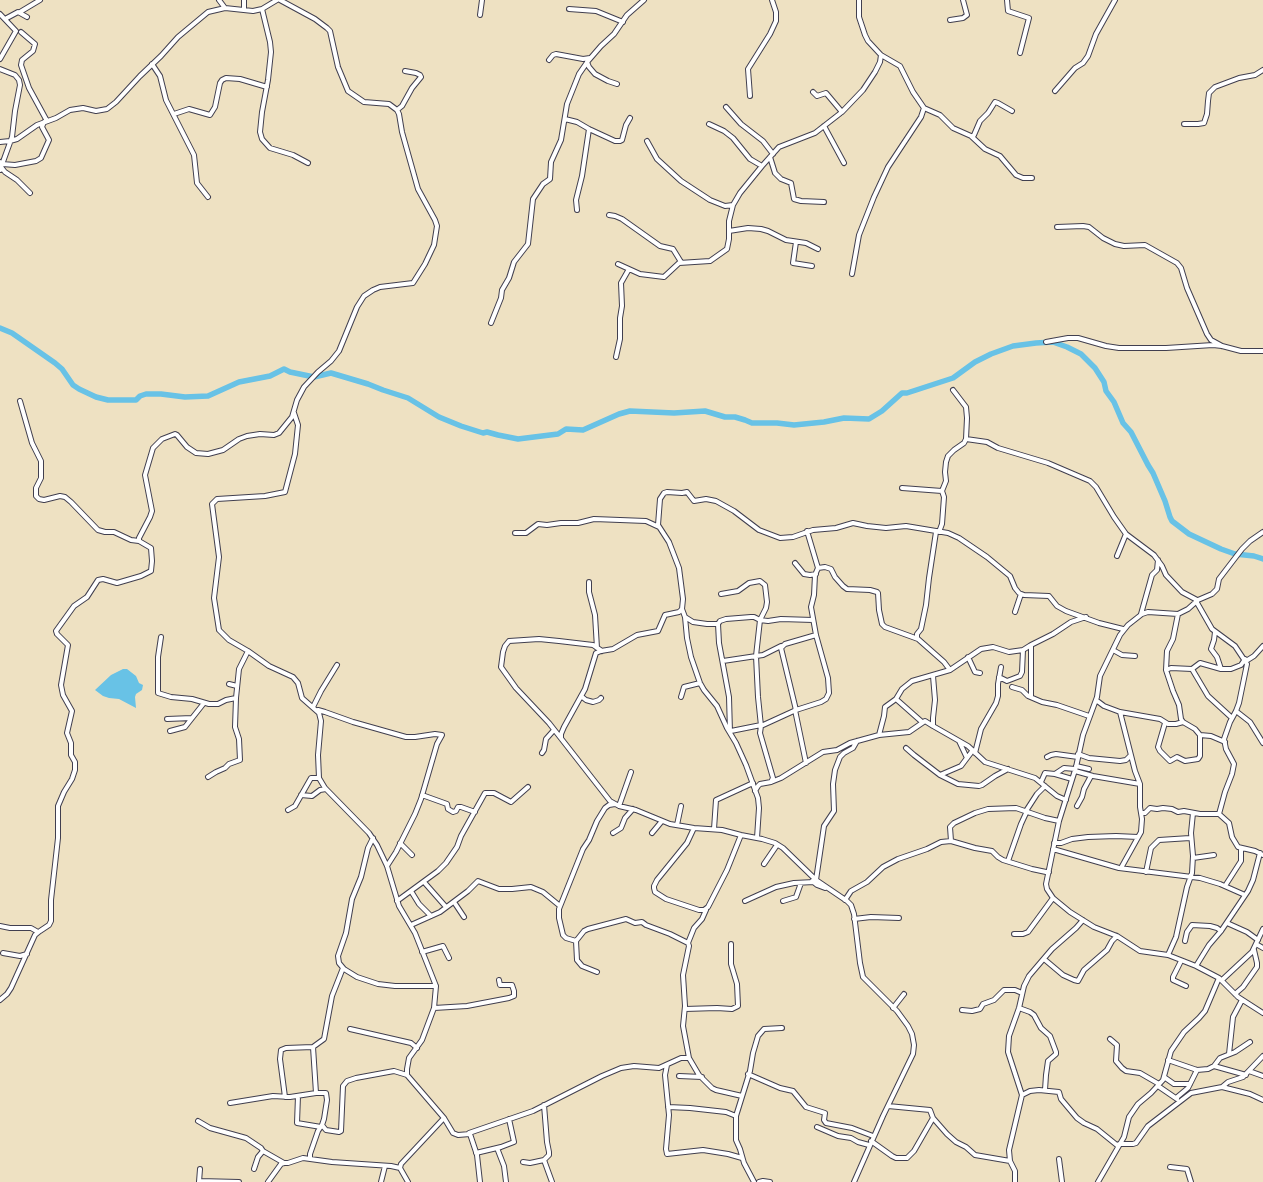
<!DOCTYPE html>
<style>
body{margin:0}
canvas{display:block;background:#eee1c2}
</style>
<canvas width="1263" height="1182"></canvas>
<script>
const context = document.querySelector('canvas').getContext('2d');
context.lineJoin = 'round';
function fillPath(path, color) { context.fillStyle = color; context.fill(path, 'evenodd'); }
const shape = rows => new Path2D(rows.map(r => 'M' + r).join(''));
function strokePath(path, color, width, dash) { context.strokeStyle = color; context.lineWidth = width; context.lineCap = dash ? 'butt' : 'round'; context.setLineDash(dash || []); context.stroke(path); }
const water = shape([
 [123,669,127,669,136,676,139,683,143,685,142,690,136,694,135,697,136,708,119,699,109,698,103,696,95,690,111,675]
]);
const river = shape([
 [0,328,12,333,55,363,62,369,73,385,79,389,96,397,108,400,136,400,140,396,146,394,161,394,185,397,208,396,239,382,270,376,284,369,290,372,314,377,331,373,368,384,383,390,408,398,439,417,461,426,483,433,487,432,498,435,518,439,558,434,566,429,583,430,619,414,630,411,674,413,705,411,725,417,735,417,745,420,752,423,777,423,794,425,824,422,844,418,869,419,882,411,902,393,907,393,953,378,975,362,991,354,1013,346,1036,343,1053,342,1067,347,1081,354,1095,368,1104,382,1106,391,1114,402,1123,423,1131,432,1148,465,1153,473,1165,501,1170,517,1172,521,1189,534,1221,549,1235,554,1254,556,1263,559]
]);
const minor = shape([
 [219,0,225,8],
 [244,0,244,10],
 [1007,0,1008,11,1029,18,1020,53],
 [262,9,270,42,271,52,268,80,262,112,260,132,262,139,270,148,293,155,308,163],
 [569,9,596,11,623,22],
 [20,12,40,0],
 [0,14,16,31,0,59],
 [480,15,482,0],
 [5,19,18,12,27,17],
 [950,20,963,18,967,15,963,0],
 [21,32,35,44,33,51,22,60,21,65,29,88,47,121],
 [881,55,900,66,913,92,924,108,940,115,953,128,971,136,985,149,1000,156,1016,175,1023,178,1032,178],
 [549,60,553,55,556,54,583,59,590,58],
 [587,62,589,67,595,74,608,81,617,84],
 [152,64,160,76,166,100,194,155,197,183,208,197],
 [0,69,15,75,19,80,20,85,15,111,12,137,0,170],
 [1055,91,1075,68,1083,63,1088,56,1096,34,1115,0],
 [813,92,817,96,826,93,842,112],
 [750,96,748,69,770,34,776,21,776,12,772,0],
 [726,107,741,124,763,141,773,154],
 [397,110,402,106,412,88,421,77,420,75,416,73,405,71],
 [174,114,189,109,210,115,215,107,220,83,222,80,226,78,240,79,267,87],
 [565,119,577,122,589,129,615,141,620,141,622,140,626,125,630,118],
 [709,124,724,131,733,138,750,159,762,166],
 [1184,124,1198,124,1204,123,1207,114,1208,101,1209,93,1215,87,1239,78,1255,75,1263,70],
 [824,126,844,163],
 [972,137,974,135,980,121,988,113,995,102,998,103,1012,111],
 [647,141,657,159,681,181,710,200,725,206,733,205],
 [0,142,10,141,17,139,37,125,56,118,70,110,83,108,96,111,107,109,116,102,140,76,161,56,178,37,208,12,225,8,253,11,262,9,277,0],
 [770,157,775,173,781,179,791,183,794,199,801,201,824,202],
 [0,162,2,164,15,165,36,161,41,158,49,140,42,127,44,122],
 [1,167,5,172,17,180,30,193],
 [577,210,576,200,582,176,589,129],
 [609,215,615,216,622,219,660,246,673,249,681,262],
 [1057,227,1083,226,1089,227,1103,238,1115,244,1124,246,1145,245,1177,263,1181,268,1187,288,1207,334,1211,340,1222,346],
 [729,231,748,228,761,229,768,231,786,240,806,243,818,249],
 [796,242,793,263,812,266],
 [618,264,640,274,664,277,679,263,710,261,727,249,729,239,729,221,733,205,740,193,762,166,779,147,815,133,842,112,863,90,875,72,880,62,881,55,868,41,865,35,859,17,859,0],
 [852,274,859,235,874,197,888,167,921,117,924,108],
 [491,323,501,298,502,290,509,278,514,262,528,244,533,199,543,184,550,179,551,162,561,140,567,104,579,74,588,61,601,46,614,34,627,15,644,0],
 [1046,342,1068,338,1078,338,1106,346,1119,348,1166,348,1213,345,1222,346,1241,351,1263,351],
 [616,357,620,339,620,318,622,306,621,283,629,269],
 [20,401,32,443,41,461,41,478,36,488,36,496,39,499,44,500,60,496,65,497,71,502,98,530,105,532,114,532,131,540,139,541],
 [294,413,298,425,295,454,285,492,265,496,217,499,212,504,219,557,214,598,219,630,229,640,248,651,269,666,293,677,298,683,302,698,319,713,321,721,318,755,319,778,325,788,369,833,377,845,387,866,399,906,415,933,436,986,434,1008,422,1040,409,1058,407,1069,407,1075,444,1118,453,1133,458,1135,470,1134,477,1155,480,1182],
 [966,439,987,442,998,448,1048,463,1090,481,1096,487,1114,517,1126,534,1154,555,1162,566,1166,575,1182,592,1197,600],
 [902,488,942,491],
 [939,532,942,524,944,497,942,491,946,481,945,472,946,462,948,456,954,450,964,443,966,439,967,418,966,407,953,390],
 [1263,532,1250,541,1242,549,1219,579,1217,589,1212,594,1198,600,1188,609,1178,614,1148,612,1142,614,1128,625,1120,635,1100,676,1097,697,1083,735,1076,767,1059,821,1046,884,1047,889,1053,898,1070,912,1094,927,1117,936,1140,951,1168,955,1196,966,1219,978,1238,997,1263,1013],
 [515,533,526,533,538,524,547,525,561,523,578,523,594,519,646,521,659,527],
 [1117,556,1126,534],
 [795,563,804,574,810,575,816,574],
 [818,568,825,567,831,569,835,577,843,586,847,589,870,590,877,592,878,593,879,610,882,624,885,627,918,639,944,662,950,670],
 [589,582,589,592,595,615,597,648],
 [721,594,738,591,749,583,760,581,765,585,767,602,766,608,760,620,768,621,781,619,813,620],
 [682,609,685,617,687,638,691,657,700,683,704,690,717,706,727,728,736,743,746,765,758,798,759,808,757,838],
 [1015,612,1021,594],
 [1141,614,1152,575,1157,570,1158,560],
 [685,617,693,622,707,624,718,624,720,621,726,619,751,617,754,617,760,620,756,656,758,697,761,726],
 [718,624,719,643,729,697,730,732],
 [1215,632,1214,640,1211,649,1217,657,1221,669],
 [161,637,158,657,158,693,171,697,192,699,209,704,218,704,226,700,236,698],
 [917,638,917,634,921,629,926,605,929,578,936,532],
 [1113,650,1122,655,1135,656],
 [602,651,593,645,559,641,539,639,509,641,505,646,503,652,501,667,516,688,549,723,610,801,619,806,636,810,670,824,694,828,722,830,741,835,762,839,775,843,783,848,816,880,847,901,851,905,854,914,860,963,863,977,897,1011,908,1026,912,1034,914,1045,913,1054,883,1116,854,1182],
 [968,657,975,672,980,673],
 [723,661,763,655,781,646],
 [1246,661,1254,656,1263,646],
 [1192,669,1200,663,1221,669,1231,669,1241,665,1245,659],
 [1166,670,1171,668,1192,669,1208,696,1232,718],
 [933,676,935,700,933,718,933,726,968,746,985,762,1035,778,1057,796,1066,800],
 [999,677,1007,681,1020,676,1022,672,1023,650],
 [229,684,237,686],
 [1012,687,1022,690,1028,696,1042,702,1057,705,1089,716],
 [581,696,586,700,593,702,599,700,601,698],
 [681,697,684,687,700,683],
 [1031,697,1031,645],
 [896,699,922,722],
 [1096,700,1104,706,1120,712,1160,719,1168,724,1176,724,1183,722],
 [313,707,321,691,337,665],
 [318,710,325,712,353,722,406,737,415,737,435,734,442,735,437,744,421,799,415,814,396,852,387,866],
 [795,710,806,763],
 [796,710,781,648,785,644,816,635],
 [1236,711,1250,722,1263,743],
 [1120,712,1135,771,1140,784,1140,807,1142,819,1141,832,1121,868],
 [167,719,192,718],
 [1165,723,1158,747,1160,751,1170,761,1177,757,1185,761,1198,759,1200,756,1200,735,1195,729,1183,722,1181,719,1179,705,1173,691,1166,670,1167,651,1173,639,1178,614],
 [170,731,185,727,204,703],
 [731,731,761,725],
 [879,735,884,716,885,707,896,699,902,689,912,681,950,670,981,649,993,647,1009,652,1023,650,1031,645,1053,634,1071,622,1086,617],
 [1200,735,1211,736,1225,742],
 [561,738,561,734,564,727,585,689,596,653,601,651,613,649,637,635,658,631,665,615,679,612,682,609,683,599,679,568,669,542,658,525,660,499,664,493,667,492,682,493,687,492,694,501,706,499,716,501,734,511,759,530,780,538,793,537,813,530,836,528,853,523,867,526,886,528,906,526,948,533,959,538,987,557,1010,576,1015,588,1019,593,1024,595,1049,596,1057,606,1066,611,1099,623,1123,629],
 [959,741,967,758],
 [906,748,914,755,940,775,961,766,973,750],
 [542,753,544,750,546,739,554,730],
 [975,753,981,729,996,703,998,696,998,684,1001,667],
 [1078,754,1089,758,1120,761,1126,760,1130,756],
 [1047,757,1051,755,1056,754,1078,757],
 [1076,766,1089,769],
 [1075,771,1093,776,1140,784],
 [1055,774,1072,779],
 [940,775,958,784,979,786,982,785,995,776,1008,769],
 [208,777,216,772,225,768,229,764,240,760,239,739,235,727,236,698,239,669,248,651],
 [771,782,781,778,823,752,837,750,850,743,879,735,909,732,925,721,933,726],
 [1041,782,1045,773,1055,774,1064,768,1075,769],
 [755,791,758,786,760,784,771,782,773,778,760,733,761,726,796,710,821,702,826,699,829,693,828,678,816,635,811,607,814,595,815,575,818,568,807,531],
 [301,795,312,796,320,790,326,789],
 [422,795,447,804,448,809,453,812,456,811,458,807,461,807,475,812],
 [619,806,631,772],
 [1077,806,1082,797,1084,789,1091,776],
 [288,810,295,806,311,778,319,778],
 [1026,811,1037,794,1045,786],
 [1142,813,1145,813,1150,808,1157,809,1163,808,1172,809,1178,812,1184,811,1200,814,1219,814,1225,792,1232,774,1234,764,1226,749,1224,739,1230,722,1236,711,1239,703,1247,664,1235,646,1212,629,1196,601],
 [1219,814,1229,823,1232,837,1238,847,1255,851,1263,855],
 [677,825,681,806],
 [694,828,687,843,657,880,654,886,654,888,655,892,666,899,699,910,704,910,708,907,727,870,741,835],
 [714,829,716,800,753,783],
 [613,833,621,828,625,818,633,809],
 [652,833,662,821],
 [373,838,368,848,361,877,352,899,346,933,338,956,339,963,344,969,357,977,378,984,395,986,436,986],
 [951,841,950,827,954,823,975,813,988,809,1016,808,1045,818,1059,821],
 [400,843,412,855],
 [1054,843,1061,843,1072,839,1088,837,1116,836,1138,837],
 [1053,849,1119,868,1200,878,1220,884,1245,895],
 [1193,858,1214,855],
 [1008,861,1021,824,1027,811],
 [764,864,777,845],
 [1146,872,1151,848,1159,840,1190,838],
 [816,880,824,826,834,811,833,784,835,770,840,757,844,753,853,748,857,741],
 [812,881,817,885,825,888],
 [424,882,446,907],
 [1225,886,1241,861,1241,848],
 [411,891,419,904,431,916],
 [845,900,851,891,867,882,883,867,898,859,927,849,941,842,951,841,975,848,992,851,998,857,1003,860,1032,869,1046,872,1049,872],
 [397,901,438,871,446,863,457,847,461,836,485,793,494,793,511,802,528,787],
 [745,901,776,887,794,883,814,882],
 [783,901,796,897,801,883],
 [454,902,464,917],
 [854,919,871,917,899,918],
 [1227,923,1247,932,1258,940],
 [411,925,440,912,468,891,478,881,499,889,512,889,531,887,543,892,560,906],
 [0,926,10,928,31,928,38,932],
 [1014,934,1023,934,1028,932,1053,898],
 [576,941,566,938,563,935,559,918,559,909,583,849,589,840,597,821,605,808,609,805,615,804],
 [1185,941,1187,932,1192,925,1210,926,1217,928,1221,931],
 [688,943,694,928,702,919,706,910],
 [1256,944,1263,948],
 [422,952,443,946,449,958],
 [3,953,20,956,27,954],
 [1168,955,1176,937,1187,887,1192,873,1193,856,1191,833,1193,813],
 [1044,959,1063,975,1074,980,1078,981,1084,970,1107,950,1112,941,1117,936],
 [1181,961,1173,977,1173,980,1186,986],
 [1196,966,1209,945,1221,931,1248,891,1253,880,1260,853],
 [597,972,582,966,577,960,576,941,584,931,588,929,626,919,635,923,642,922,646,925,670,934,688,943,689,946,683,975,685,1006,683,1026,689,1058,699,1075,712,1088,716,1090,742,1096],
 [1222,980,1252,952,1263,929],
 [1235,994,1243,987,1257,967,1257,963,1254,950],
 [0,1000,7,994,11,988,35,935,40,931,49,925,51,921,51,900,58,838,58,806,64,792,72,779,75,770,75,762,71,755,71,743,67,733,72,711,63,695,61,685,68,645,57,634,56,631,74,606,87,597,98,580,103,579,117,583,141,576,151,571,152,561,151,548,139,541,139,538,150,517,152,511,145,475,153,448,162,439,175,434,177,435,187,447,196,453,208,454,223,450,239,439,247,436,260,434,274,435,279,433,292,417,297,400,304,387,318,372,331,361,339,351,357,307,364,296,373,290,380,287,413,283,425,264,434,245,437,226,435,220,418,189,402,132,399,114,397,110,389,104,364,102,348,91,338,67,330,31,327,28,315,19,280,0],
 [434,1008,467,1006,509,998,514,996,514,991,512,985,500,985,499,980],
 [893,1008,904,994],
 [1019,1008,1030,1012,1034,1015,1041,1028,1050,1036,1056,1052,1056,1054,1048,1061,1046,1075,1045,1090],
 [685,1009,717,1008,732,1009,738,1006,737,984,731,964,731,944],
 [962,1010,972,1011,980,1009,983,1004,994,1000,1004,990,1015,990,1022,993],
 [350,1029,411,1043,417,1048],
 [1110,1039,1117,1045,1116,1061,1122,1068,1126,1071,1140,1073,1159,1084],
 [313,1047,316,1093],
 [1229,1054,1233,1017,1242,1000],
 [1168,1060,1197,1070,1208,1069,1214,1066,1220,1058,1235,1052,1250,1042],
 [667,1065,665,1075,669,1115,666,1149,667,1154,703,1150,728,1154,742,1158],
 [1214,1066,1246,1075],
 [1249,1071,1263,1076],
 [748,1074,780,1088,793,1091,806,1107,825,1113,824,1120,826,1123,852,1128,873,1136],
 [679,1076,702,1077],
 [1164,1077,1174,1084,1190,1084],
 [1158,1086,1177,1099],
 [1222,1087,1228,1082,1243,1077,1263,1056],
 [1022,1095,1030,1091,1039,1090,1059,1092,1061,1099,1077,1118,1084,1123,1097,1129,1118,1146],
 [298,1096,297,1123,321,1127],
 [285,1097,280,1059,281,1050,286,1048,313,1047,324,1039,332,996,343,968],
 [1176,1098,1188,1088,1197,1070],
 [230,1103,273,1096,290,1097,316,1093,326,1093,327,1100,324,1119,322,1125,318,1131,310,1154,310,1159],
 [544,1105,547,1142,549,1152,549,1155,544,1160],
 [888,1106,930,1110,933,1118,947,1134,956,1142,966,1147,975,1155,1010,1161],
 [668,1107,690,1108,726,1112,736,1116],
 [198,1121,210,1128,246,1138,261,1148,263,1151],
 [322,1125,326,1130,339,1132,341,1131,343,1086,347,1081,356,1078,394,1071,407,1075],
 [817,1127,838,1136,851,1138,858,1142,869,1145],
 [469,1133,533,1111,602,1076,621,1068,634,1066,659,1068,681,1058,689,1058],
 [871,1141,892,1156,896,1158,907,1158,914,1151,933,1118],
 [1119,1144,1133,1144,1136,1143,1148,1126,1191,1093,1222,1087,1250,1094,1263,1100],
 [497,1148,504,1166,506,1182],
 [476,1153,501,1147,514,1142,509,1119],
 [1059,1159,1062,1182],
 [523,1162,530,1163,544,1160,552,1182],
 [1170,1167,1187,1169,1191,1182],
 [254,1169,258,1157,263,1151,284,1163],
 [199,1181,239,1182],
 [199,1182,200,1169],
 [268,1182,281,1164,284,1163,288,1163,303,1158,332,1162,391,1166,400,1168],
 [381,1182,385,1166],
 [408,1182,400,1168,401,1164,444,1118],
 [754,1182,744,1163,740,1149,736,1140,736,1116,750,1071,753,1053,758,1036,764,1029,782,1028],
 [759,1182,763,1181,770,1182],
 [1015,1182,1015,1171,1010,1161,1009,1150,1022,1095,1008,1052,1009,1036,1019,1008,1024,986,1029,976,1052,949,1076,928,1083,920],
 [1098,1182,1124,1137,1129,1117,1138,1104,1151,1093,1163,1080,1171,1051,1184,1032,1199,1018,1205,1011,1219,978]
]);
fillPath(water, '#68c2e6');
strokePath(river, '#68c2e6', 5.5);
strokePath(minor, '#413f4f', 6);
strokePath(minor, '#fff', 4);
</script>
